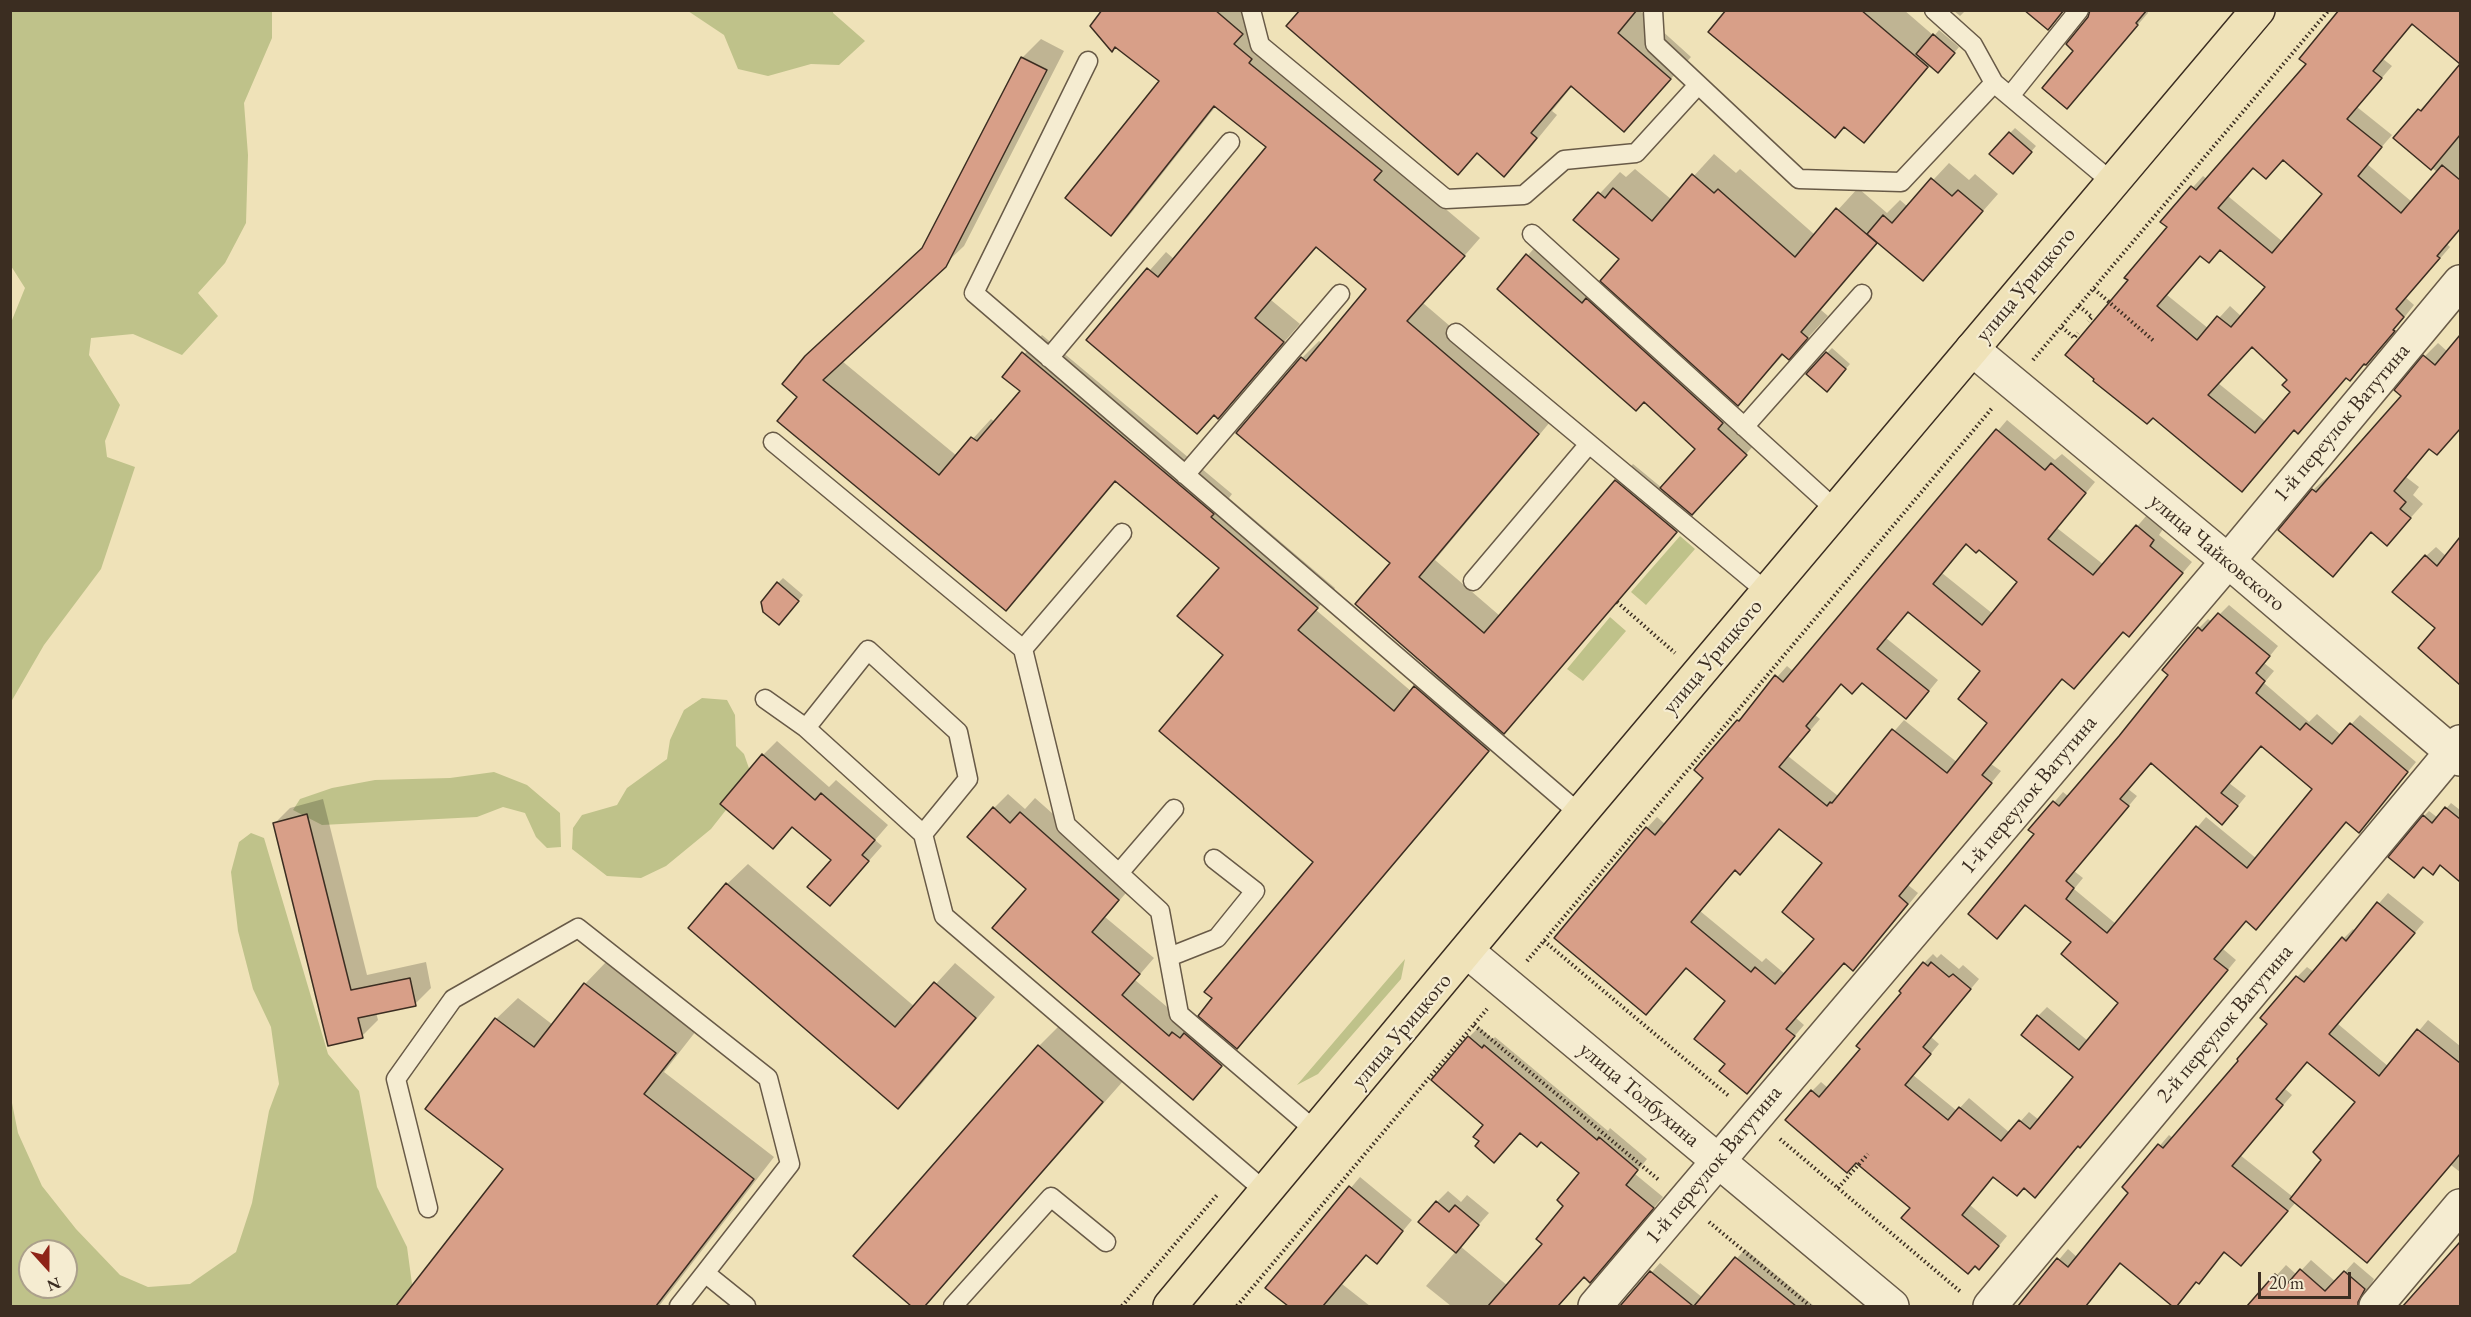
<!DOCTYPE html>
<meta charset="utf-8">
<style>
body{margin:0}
#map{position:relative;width:2471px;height:1317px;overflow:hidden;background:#efe2b8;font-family:"EB Garamond",serif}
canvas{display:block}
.frame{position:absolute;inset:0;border:12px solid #3b2d21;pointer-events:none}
.north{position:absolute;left:18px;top:1239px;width:60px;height:60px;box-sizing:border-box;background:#f5ecd1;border:2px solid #aba08b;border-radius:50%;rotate:159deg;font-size:16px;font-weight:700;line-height:24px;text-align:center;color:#3b2d21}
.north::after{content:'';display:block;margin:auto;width:21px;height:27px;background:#8f2418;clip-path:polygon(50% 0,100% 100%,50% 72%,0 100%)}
.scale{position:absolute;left:2258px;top:1272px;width:93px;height:27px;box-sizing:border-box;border:3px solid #3b2d21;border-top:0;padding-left:8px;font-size:18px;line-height:21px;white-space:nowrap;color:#3b2d21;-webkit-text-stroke:4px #f5ecd1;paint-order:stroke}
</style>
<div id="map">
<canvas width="2471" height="1317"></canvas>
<div class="frame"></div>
<div class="north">N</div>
<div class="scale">20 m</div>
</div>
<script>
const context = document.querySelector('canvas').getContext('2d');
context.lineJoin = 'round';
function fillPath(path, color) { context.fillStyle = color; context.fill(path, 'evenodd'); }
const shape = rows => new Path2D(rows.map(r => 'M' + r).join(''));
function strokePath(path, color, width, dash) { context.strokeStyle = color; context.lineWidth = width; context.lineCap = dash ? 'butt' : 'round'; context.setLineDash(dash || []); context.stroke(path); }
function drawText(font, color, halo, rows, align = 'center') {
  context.font = font + ' "EB Garamond",serif'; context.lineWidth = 4.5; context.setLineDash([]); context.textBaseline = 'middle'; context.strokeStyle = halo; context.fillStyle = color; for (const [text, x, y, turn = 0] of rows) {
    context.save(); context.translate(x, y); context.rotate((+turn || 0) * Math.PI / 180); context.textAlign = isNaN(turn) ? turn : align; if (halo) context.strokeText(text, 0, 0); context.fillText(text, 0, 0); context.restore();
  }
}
const green = shape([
 [11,10,272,11,272,38,244,103,248,155,246,223,225,263,198,293,218,316,182,355,133,334,91,338,89,355,120,405,105,441,107,457,135,467,101,569,44,645,11,702,11,708,10,325,25,288,11,266],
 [688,11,833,11,833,13,865,41,839,65,811,64,768,76,738,69,724,35],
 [1680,536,1695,549,1646,605,1631,592],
 [1610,617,1626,631,1583,681,1567,669],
 [702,698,727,700,735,715,736,746,744,754,752,777,711,829,666,866,641,878,607,876,572,849,573,828,582,815,617,805,627,788,667,759,670,740,684,710],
 [494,772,527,785,560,813,561,847,547,848,536,837,525,813,503,807,477,817,322,825,293,810,300,799,332,788,375,780,450,778],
 [251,833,264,838,328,1054,359,1091,377,1187,407,1247,415,1306,11,1306,10,1093,18,1133,42,1186,76,1229,120,1275,148,1287,190,1284,236,1252,252,1203,269,1111,279,1084,271,1027,253,989,238,931,231,872,239,842],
 [30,1251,66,1251,66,1287,30,1287],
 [1405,959,1401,979,1318,1074,1297,1085]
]);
const shadow = shape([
 [1101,10,1252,10,1249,27,1390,162,1480,238,1423,303,1555,416,1435,560,1500,616,1633,464,1662,488,1697,449,1644,400,1499,289,1536,246,1754,445,1506,730,1507,731,1255,1028,1237,1047,1316,862,1225,655,1221,567,1117,480,1025,590,1006,609,779,421,925,246,1022,58,1041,39,1064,51,964,246,842,361,957,456,991,419,995,422,1022,391,1004,376,1042,335,1232,494,1229,498,1335,588,1316,610,1412,692,1432,670,1393,563,1238,433,1302,358,1319,341,1322,343,1368,289,1318,246,1271,300,1300,324,1218,417,1088,340,1166,252,1174,259,1269,147,1216,106,1128,217,1111,234,1161,81],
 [1302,10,1639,10,1691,57,1624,130,1573,85,1552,111,1557,115,1526,153,1504,175,1478,152,1458,173],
 [1735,10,1904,10,1934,36,1939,30,1959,47,1943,66,1931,65,1863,141],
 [1953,10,1966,10,1960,16],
 [2091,10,2147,10,2148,13,2067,107,2075,50],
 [2343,10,2460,10,2460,49,2453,57,2413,23,2383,59,2392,66,2357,107,2392,135,2367,164,2412,202,2437,172,2395,138,2460,66,2460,228,2447,244,2450,247,2406,298,2414,305,2377,352,2366,363,2347,376,2295,429,2242,490,2130,280,2169,227,2162,222,2203,176,2207,179,2308,64],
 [2284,159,2324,194,2283,242,2228,196,2254,167],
 [2221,249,2268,287,2242,317,2230,306,2209,329,2167,295,2201,254,2209,261],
 [2252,345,2289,380,2293,392,2266,422,2218,383],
 [2015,128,2036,146,2018,167,2010,133],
 [1714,154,1736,173,1740,169,1815,235,1858,188,1887,213,1900,200,1908,207,1949,163,1969,180,1975,174,1998,194,1923,279,1879,242,1821,310,1828,316,1789,358,1784,354,1738,404,1621,259,1575,220,1620,172,1626,177,1635,169,1672,200],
 [2460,338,2460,429,2437,453,2430,448,2406,477,2419,487,2413,495,2423,504,2387,544,2372,531,2333,575,2280,530,2313,490,2327,477,2329,479,2403,396,2425,356,2438,343,2448,352],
 [1832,348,1850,364,1832,385,1827,353],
 [2007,420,2055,460,2062,454,2095,482,2057,528,2104,565,2147,515,2163,529,2159,535,2192,562,2139,624,2124,630,2063,678,1991,764,2001,771,1908,885,1918,893,1864,959,1853,969,1844,962,1796,1018,1804,1025,1747,1092,1727,1064,1727,1001,1687,967,1646,1013,1556,938,1647,828,1657,817,1665,824,1705,777,1738,721,1787,666,1794,672],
 [1967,543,1979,548,2019,582,1993,614,1942,573],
 [1909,611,1982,671,1990,723,1958,763,1904,720,1838,796,1788,756,1820,719,1815,715,1842,683,1863,682,1906,717,1916,707,1938,680,1886,638],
 [1780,828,1824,863,1816,939,1785,974,1766,958,1762,962,1700,911,1735,869],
 [2458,544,2460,546,2460,683,2420,648,2437,628,2426,556,2436,547,2446,556],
 [783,578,803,595,784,618,778,583],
 [2229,605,2278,646,2264,663,2274,671,2264,683,2309,722,2317,714,2341,735,2360,715,2416,762,2359,831,2346,821,2247,920,2223,949,2236,960,2090,1136,2079,1145,2044,1186,2024,1187,1994,1176,1970,1205,2007,1236,1988,1259,1912,1208,1812,1091,1821,1082,1828,1088,1862,1049,1924,963,1933,954,1937,958,1941,954,1959,969,1963,965,1979,979,1931,1037,1939,1044,1913,1075,1957,1111,1969,1098,2010,1133,2029,1112,2039,1120,2075,1077,2038,1016,2047,1007,2088,1041,2120,1003,2073,942,2036,834,2030,830,2063,792,2069,797,2120,737,2170,675,2199,628,2208,619,2212,622],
 [2262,745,2314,789,2257,859,2206,817,2116,924,2074,889,2083,878,2074,871,2137,796,2128,789,2152,762,2231,814,2246,796,2229,783],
 [777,741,829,787,836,780,888,825,875,840,882,846,843,890,833,860,793,826,773,847,763,755],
 [1008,794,1025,809,1035,798,1133,885,1105,917,1154,958,1135,980,1185,1022,1195,1024,1200,1020,1236,1050,1193,1098,1028,889,994,808],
 [323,799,367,975,426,962,431,988,415,1004,376,1012,378,1020,362,1036,274,824,290,808],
 [2451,803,2460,810,2459,879,2424,816,2429,811,2438,818],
 [748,864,915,1007,955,963,995,997,919,1087,898,1107,727,884],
 [2388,893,2424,922,2338,1024,2389,1067,2428,1020,2460,1046,2460,1172,2451,1165,2377,1251,2296,1202,2251,1254,2225,1251,2208,1272,2197,1281,2175,1306,2121,1262,2086,1306,2020,1306,2068,1249,2078,1258,2130,1192,2124,1187,2169,1135,2174,1139,2240,1061,2269,1024,2262,1018,2297,977,2307,967,2314,972,2343,939,2353,929,2355,931],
 [2308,1061,2357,1102,2323,1160,2293,1197,2240,1155,2292,1095,2285,1089],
 [606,962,696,1031,664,1072,774,1157,659,1306,398,1306,505,1168,427,1109,496,1019,518,998,553,1025,585,984],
 [1061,1024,1124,1080,940,1289,923,1306,913,1306,855,1256,1039,1046],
 [1479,1027,1493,1039,1495,1037,1608,1131,1610,1128,1647,1159,1635,1174,1663,1197,1600,1271,1584,1276,1559,1306,1451,1306,1426,1286,1456,1251,1437,1202,1448,1191,1461,1202,1467,1195,1489,1213,1460,1246,1508,1286,1544,1243,1581,1173,1542,1141,1521,1131,1481,1141,1485,1125,1469,1037],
 [1360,1177,1412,1220,1377,1262,1367,1254,1342,1284,1370,1306,1290,1306,1267,1288],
 [2460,1241,2460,1306,2402,1306,2409,1302],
 [1745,1249,1814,1306,1622,1306,1660,1263,1703,1298],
 [2311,1260,2336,1282,2354,1262,2374,1279,2367,1292,2371,1306,2249,1306,2286,1265,2297,1275]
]);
const building = shape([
 [1102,10,1215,10,1243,34,1234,44,1252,59,1249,63,1382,171,1374,180,1465,256,1407,321,1539,434,1419,577,1484,633,1615,480,1677,532,1504,734,1355,604,1390,563,1236,433,1301,357,1306,361,1366,289,1316,247,1255,318,1284,342,1218,419,1214,415,1197,434,1086,340,1147,268,1158,277,1266,147,1214,106,1111,236,1065,198,1159,81,1115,47,1112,52,1090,26,1102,10],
 [1300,10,1637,10,1618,33,1671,79,1624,132,1571,86,1531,133,1537,138,1504,177,1477,153,1458,175,1286,26,1300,10],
 [1726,10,1861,10,1928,67,1864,143,1844,127,1835,138,1708,32,1726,10],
 [2024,10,2064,10,2048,30,2024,10],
 [2090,10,2147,10,2136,23,2138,25,2067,109,2042,88,2073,51,2066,44,2088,17,2090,10],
 [2339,10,2460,10,2460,135,2431,170,2393,138,2418,109,2421,111,2460,64,2412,24,2373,71,2382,78,2347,119,2382,147,2358,176,2401,213,2442,165,2460,180,2460,229,2437,256,2440,258,2396,309,2404,317,2393,330,2395,331,2366,365,2364,364,2350,381,2346,378,2298,434,2294,430,2242,492,2153,418,2147,424,2093,381,2094,379,2065,355,2128,280,2124,278,2167,227,2160,222,2191,186,2196,190,2306,64,2299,59,2339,10],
 [2283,160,2322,194,2272,253,2218,208,2253,168,2266,179,2283,160],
 [2220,250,2265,287,2231,327,2217,316,2197,340,2157,306,2200,256,2209,263,2220,250],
 [2252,347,2287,380,2282,385,2290,392,2255,433,2208,395,2252,347],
 [1933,34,1955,53,1938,73,1916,54,1933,34],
 [1021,57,1047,70,946,267,823,380,939,475,971,437,977,441,1020,391,1002,377,1022,352,1214,514,1211,517,1318,608,1298,630,1394,711,1414,686,1489,751,1237,1049,1198,1016,1212,998,1204,992,1313,862,1159,731,1223,655,1177,616,1219,568,1115,481,1006,611,777,421,797,397,782,384,805,356,922,248,1021,57],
 [2009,132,2032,152,2013,174,1989,154,2009,132],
 [1692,174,1714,193,1718,189,1795,257,1836,208,1877,243,1801,332,1808,338,1789,360,1782,354,1738,406,1600,281,1619,259,1573,220,1598,192,1605,198,1613,188,1652,221,1692,174],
 [1931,178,1952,196,1958,190,1983,211,1923,281,1867,234,1883,215,1892,223,1931,178],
 [1526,254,1582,303,1586,298,1723,423,1718,429,1747,455,1692,515,1660,488,1695,449,1644,402,1636,411,1497,289,1526,254],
 [2460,335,2460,429,2437,455,2429,449,2394,491,2406,502,2400,509,2411,518,2387,546,2371,532,2333,577,2278,530,2312,489,2316,492,2401,396,2394,390,2423,355,2435,365,2460,335],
 [1826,352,1846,369,1827,392,1806,374,1826,352],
 [1996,429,2045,470,2051,463,2086,493,2048,539,2093,575,2136,525,2154,540,2150,546,2183,573,2129,637,2123,632,2074,689,2062,679,1982,775,1992,783,1899,896,1908,904,1853,971,1844,963,1786,1029,1795,1036,1747,1094,1719,1071,1725,1064,1694,1039,1725,1001,1686,968,1646,1015,1554,938,1646,827,1655,835,1703,778,1694,770,1705,757,1737,720,1739,721,1775,675,1783,682,1996,429],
 [1966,544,1976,553,1979,550,2017,582,1982,625,1933,584,1966,544],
 [1908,612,1980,671,1958,699,1987,723,1947,773,1892,729,1832,803,1830,802,1827,806,1779,767,1810,730,1806,726,1841,684,1852,694,1862,683,1906,719,1929,691,1877,649,1908,612],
 [1779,829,1822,863,1782,912,1814,939,1775,984,1755,967,1751,972,1691,922,1735,870,1740,875,1779,829],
 [2460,537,2460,685,2418,648,2435,628,2392,592,2425,555,2437,566,2460,537],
 [777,582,799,601,779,625,763,612,761,602,777,582],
 [2218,613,2270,656,2256,673,2265,681,2256,693,2300,730,2306,723,2332,744,2350,723,2408,772,2359,833,2346,822,2256,930,2246,921,2214,959,2228,970,2080,1148,2078,1146,2035,1198,2024,1188,2017,1196,1993,1177,1962,1215,1999,1246,1979,1270,1975,1266,1968,1274,1901,1218,1910,1208,1856,1163,1847,1173,1785,1120,1811,1090,1819,1097,1860,1049,1856,1046,1901,993,1899,991,1923,962,1928,966,1931,962,1949,977,1953,974,1971,989,1923,1047,1931,1054,1905,1085,1948,1120,1959,1107,2001,1141,2019,1120,2030,1129,2073,1077,2021,1035,2037,1015,2079,1050,2118,1003,2061,954,2071,942,2025,905,1997,939,1968,914,2034,834,2028,830,2053,801,2059,806,2119,736,2168,675,2162,670,2198,627,2202,631,2218,613],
 [2261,746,2312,789,2247,868,2196,826,2107,933,2066,899,2074,888,2066,881,2129,806,2120,799,2151,763,2222,825,2238,806,2221,793,2261,746],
 [762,754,815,800,821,793,875,840,862,855,869,861,830,906,807,887,831,860,792,827,773,849,720,804,762,754],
 [993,807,1010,823,1020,812,1119,900,1092,932,1140,974,1122,995,1169,1036,1172,1032,1180,1038,1184,1033,1222,1066,1193,1100,992,928,1026,889,967,837,993,807],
 [2445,807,2460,819,2460,882,2440,865,2433,875,2423,867,2414,878,2388,857,2423,815,2432,823,2445,807],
 [307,814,351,990,410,978,416,1006,358,1018,363,1038,328,1046,273,823,307,814],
 [726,883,895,1027,934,982,976,1018,898,1109,688,928,726,883],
 [2377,902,2415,933,2329,1034,2379,1076,2417,1029,2460,1063,2460,1154,2367,1263,2290,1199,2321,1160,2313,1152,2355,1102,2307,1062,2276,1099,2283,1105,2232,1166,2288,1211,2241,1266,2224,1252,2199,1284,2196,1282,2177,1306,2172,1306,2120,1263,2086,1306,2018,1306,2057,1258,2068,1267,2128,1193,2122,1187,2158,1144,2163,1148,2238,1061,2237,1059,2267,1024,2260,1018,2296,976,2304,982,2342,937,2346,941,2377,902],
 [584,983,676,1053,644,1094,754,1179,656,1306,396,1306,503,1169,425,1109,495,1018,534,1047,584,983],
 [1468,1036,1482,1048,1484,1045,1597,1140,1599,1137,1638,1170,1626,1185,1654,1208,1590,1283,1584,1277,1558,1306,1488,1306,1542,1244,1536,1239,1563,1206,1557,1200,1579,1173,1541,1142,1537,1147,1520,1133,1494,1163,1475,1146,1479,1141,1473,1137,1483,1125,1431,1080,1468,1036],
 [1038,1045,1103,1102,925,1306,911,1306,853,1256,1038,1045],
 [1349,1186,1403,1231,1377,1264,1366,1255,1323,1306,1288,1306,1265,1288,1349,1186],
 [1436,1201,1449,1212,1455,1205,1479,1225,1456,1253,1418,1222,1436,1201],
 [2460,1242,2460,1306,2403,1306,2460,1242],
 [1735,1257,1796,1306,1694,1306,1735,1257],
 [2300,1269,2325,1291,2344,1271,2365,1289,2358,1302,2358,1306,2247,1306,2275,1274,2287,1284,2300,1269],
 [1650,1271,1693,1306,1620,1306,1650,1271]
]);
const path = shape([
 [2094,289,2155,342],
 [2079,306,2092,317,2088,321],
 [2062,327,2074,338,2078,333],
 [2033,360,2329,10],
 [1617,602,1675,653],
 [1544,941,1730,1097],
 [1527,961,1993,407],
 [1474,1025,1660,1181],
 [1780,1139,1962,1293],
 [1838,1188,1868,1154],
 [1709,1222,1810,1306],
 [1122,1306,1217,1195],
 [1237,1306,1487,1009]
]);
const service = shape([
 [1251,10,1260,45,1446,199,1524,195,1564,160,1636,153,1698,85],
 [1653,10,1655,44,1799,179,1901,182,1994,83,2113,183],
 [1934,10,1973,45,1994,83],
 [1088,61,974,293,1580,814],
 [2010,96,2079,10],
 [1532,234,1836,510],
 [1456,333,1767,592],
 [1049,358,1230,142],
 [1744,427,1862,294],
 [773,442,1023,649],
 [1185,475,1340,294],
 [1122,533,1023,649,1066,825,1160,911,1179,1014,1317,1132],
 [1473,581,1589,444],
 [765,699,806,728,923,834,944,916,1266,1192],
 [806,728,868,650,958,732,968,779,923,834],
 [1119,873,1174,809],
 [1169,957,1217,938,1255,891,1214,859],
 [428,1208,396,1079,453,999,578,928,768,1078,790,1164,705,1273],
 [679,1306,705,1273,746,1306],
 [953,1306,1051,1197,1106,1242]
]);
const minor = shape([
 [1972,349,2228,561,2460,759],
 [1468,952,1892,1306],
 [1595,1306,2228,561,2460,282],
 [1990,1306,2460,742],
 [2376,1306,2460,1206]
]);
const primary = shape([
 [1170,1306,1580,814,2258,10]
]);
const streetNames = [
 ["улица Урицкого",2026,285,-50],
 ["1-й переулок Ватутина",2342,423,-50],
 ["улица Чайковского",2217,553,40],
 ["улица Урицкого",1713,657,-50],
 ["1-й переулок Ватутина",2029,795,-50],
 ["2-й переулок Ватутина",2225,1024,-50],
 ["улица Урицкого",1402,1031,-50],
 ["улица Толбухина",1639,1095,40],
 ["1-й переулок Ватутина",1714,1165,-50]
];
fillPath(green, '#bfc28a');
fillPath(shadow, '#0003');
fillPath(building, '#d89f88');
strokePath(building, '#3b2d21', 1.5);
strokePath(service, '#685a47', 21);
strokePath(minor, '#685a47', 36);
strokePath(primary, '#3b2d21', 36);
strokePath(path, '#3b2d21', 4, [1.5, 3]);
strokePath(service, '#f5ecd1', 18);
strokePath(minor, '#f5ecd1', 33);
strokePath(primary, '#efe2b8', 33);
drawText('22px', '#3b2d21', '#f5ecd1', streetNames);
</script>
